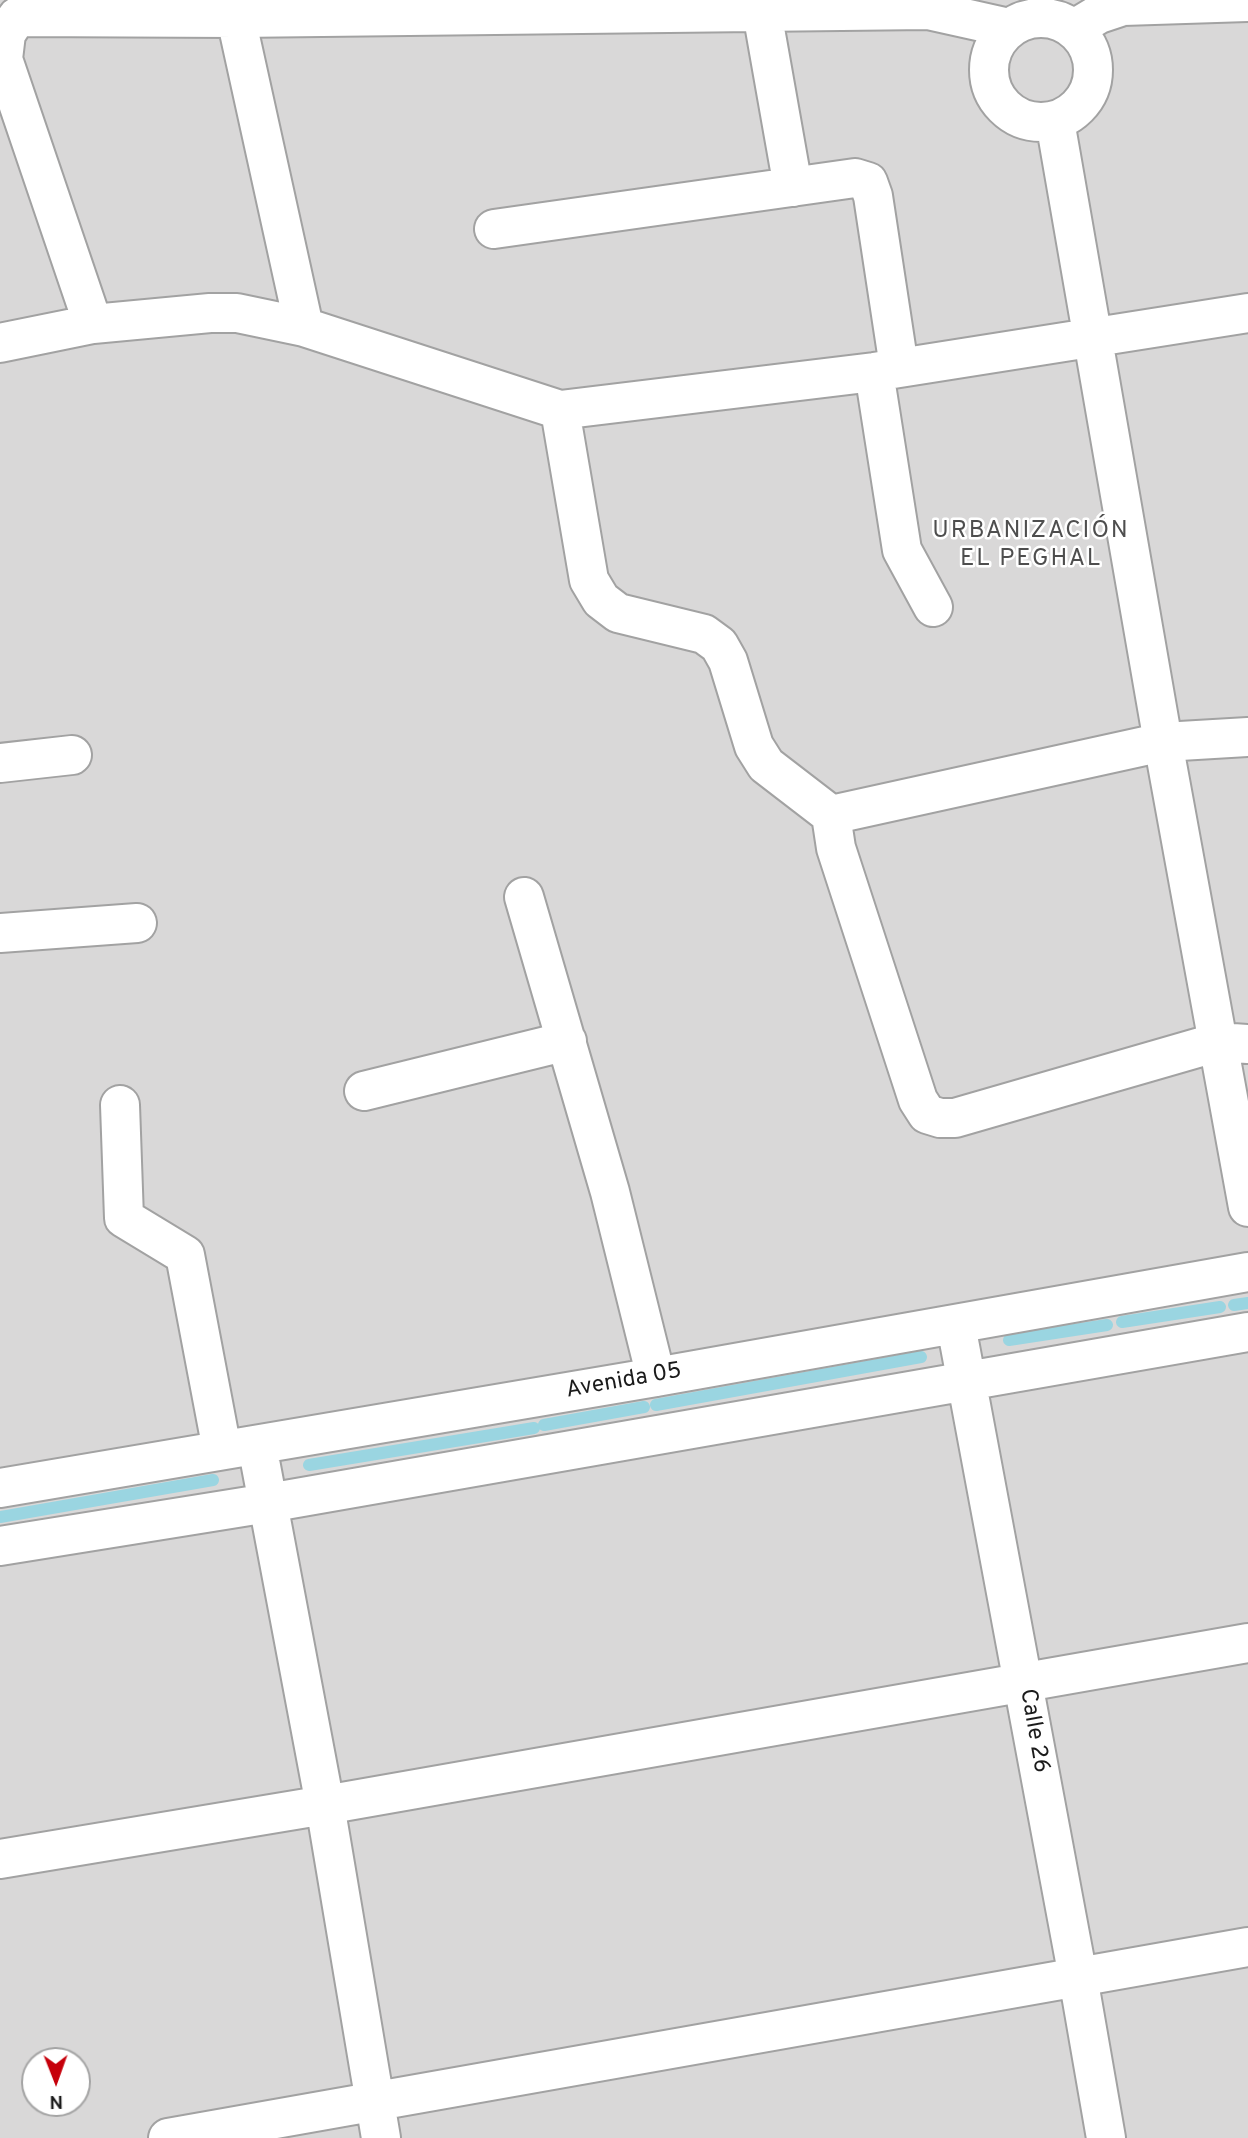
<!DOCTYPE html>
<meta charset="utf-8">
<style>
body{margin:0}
#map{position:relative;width:1248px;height:2138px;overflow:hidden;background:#eee8df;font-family:Overpass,sans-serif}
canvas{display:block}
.north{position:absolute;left:21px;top:2047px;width:70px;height:70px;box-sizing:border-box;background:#fff;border:2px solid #a4a4a4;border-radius:50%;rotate:179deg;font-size:19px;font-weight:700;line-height:28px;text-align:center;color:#1b1b1b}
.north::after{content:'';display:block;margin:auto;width:24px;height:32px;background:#c6000b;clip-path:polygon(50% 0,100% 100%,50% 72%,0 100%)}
</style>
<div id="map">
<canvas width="1248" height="2138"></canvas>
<div class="north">N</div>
</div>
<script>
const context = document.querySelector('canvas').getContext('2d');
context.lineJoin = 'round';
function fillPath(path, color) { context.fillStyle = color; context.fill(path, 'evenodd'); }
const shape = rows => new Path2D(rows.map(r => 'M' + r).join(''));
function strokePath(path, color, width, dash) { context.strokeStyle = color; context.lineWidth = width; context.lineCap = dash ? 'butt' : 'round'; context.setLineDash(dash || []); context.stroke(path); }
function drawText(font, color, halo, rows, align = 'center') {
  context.font = font + ' Overpass,sans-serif'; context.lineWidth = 5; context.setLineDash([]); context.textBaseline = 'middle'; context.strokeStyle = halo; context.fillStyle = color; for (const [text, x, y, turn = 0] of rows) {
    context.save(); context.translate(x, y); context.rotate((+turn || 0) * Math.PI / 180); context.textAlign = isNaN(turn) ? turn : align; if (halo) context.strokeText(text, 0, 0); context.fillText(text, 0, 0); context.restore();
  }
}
const residential = shape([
 [0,0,1248,0,1248,2138,0,2138],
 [35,2061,77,2061,77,2103,35,2103]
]);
const stream = shape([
 [1234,1305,1248,1303],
 [1122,1322,1220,1307],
 [1009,1340,1107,1325],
 [656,1405,921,1357],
 [544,1425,644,1407],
 [309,1465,534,1428],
 [0,1517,213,1480]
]);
const street = shape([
 [762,12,793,187],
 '989 70a52 52 0 1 1 104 0a52 52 0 1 1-104 0Z',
 [236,18,304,327],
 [1074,29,1099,14,1123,6,1248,2],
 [1055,121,1163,742,1248,1207],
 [494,229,855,178,868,182,873,196,899,367],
 [93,324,3,59,6,34,17,17,236,18,928,10,1009,28],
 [0,343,93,324,210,313,237,313,304,327,560,410,874,372,1248,313],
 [874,372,902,550,933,607],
 [560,410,589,580,601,600,618,613,704,634,719,645,728,661,754,746,766,765,831,815,836,848,918,1100,927,1114,940,1118,955,1118,1218,1042,1248,1044],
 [0,763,72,755],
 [831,815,1163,742,1248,737],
 [524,897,610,1192,656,1377],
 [0,933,137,923],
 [364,1091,567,1041],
 [120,1105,124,1218,185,1255,222,1450],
 [956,1325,1078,1977,1106,2138],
 [257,1445,325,1805,381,2138],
 [0,1488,656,1377,1248,1272],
 [0,1546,268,1503,1248,1332],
 [0,1859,325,1805,1248,1643],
 [168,2138,1248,1947]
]);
const streetNames = [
 ["Avenida 05",624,1382,-10],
 ["Calle 26",1033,1731,80]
];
const neighbourhoodNames = [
 ["URBANIZACIÓN",1031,532],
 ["EL PEGHAL",1031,560]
];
fillPath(residential, '#d9d8d8');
strokePath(stream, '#9ad5e1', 12);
strokePath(street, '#a2a2a2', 42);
strokePath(street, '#fff', 38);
drawText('23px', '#1b1b1b', '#fff', streetNames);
context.letterSpacing = '2px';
drawText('24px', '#4e4e4e', '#fff', neighbourhoodNames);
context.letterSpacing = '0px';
</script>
